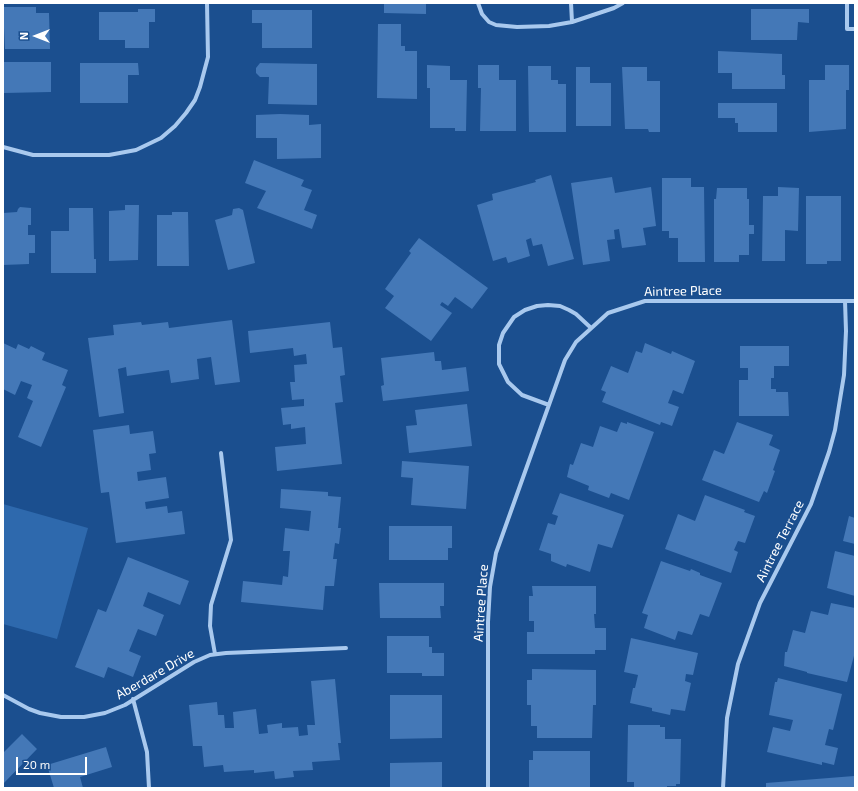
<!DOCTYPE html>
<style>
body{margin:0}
#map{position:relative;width:858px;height:791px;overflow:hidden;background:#1b4f8f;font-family:"Exo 2",sans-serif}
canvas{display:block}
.frame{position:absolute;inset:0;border:4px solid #fff;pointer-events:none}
.north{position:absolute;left:16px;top:16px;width:40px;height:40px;-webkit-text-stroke:3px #1b4f8f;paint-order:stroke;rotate:270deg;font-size:11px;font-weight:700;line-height:16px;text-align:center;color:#fff}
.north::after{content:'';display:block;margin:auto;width:14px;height:18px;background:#fff;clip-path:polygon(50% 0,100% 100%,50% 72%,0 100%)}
.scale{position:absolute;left:16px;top:757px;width:71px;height:18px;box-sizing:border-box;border:2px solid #fff;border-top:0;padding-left:5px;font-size:12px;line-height:14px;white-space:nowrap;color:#fff;-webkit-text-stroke:3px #1b4f8f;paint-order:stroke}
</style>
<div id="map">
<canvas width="858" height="791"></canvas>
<div class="frame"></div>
<div class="north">N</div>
<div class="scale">20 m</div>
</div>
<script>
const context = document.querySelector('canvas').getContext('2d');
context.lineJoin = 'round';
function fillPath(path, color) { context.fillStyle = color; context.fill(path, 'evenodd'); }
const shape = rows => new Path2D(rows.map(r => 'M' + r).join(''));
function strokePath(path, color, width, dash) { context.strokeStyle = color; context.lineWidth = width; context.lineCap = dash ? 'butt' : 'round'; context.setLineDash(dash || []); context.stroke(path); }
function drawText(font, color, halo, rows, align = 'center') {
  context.font = font + ' "Exo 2",sans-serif'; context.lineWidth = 3; context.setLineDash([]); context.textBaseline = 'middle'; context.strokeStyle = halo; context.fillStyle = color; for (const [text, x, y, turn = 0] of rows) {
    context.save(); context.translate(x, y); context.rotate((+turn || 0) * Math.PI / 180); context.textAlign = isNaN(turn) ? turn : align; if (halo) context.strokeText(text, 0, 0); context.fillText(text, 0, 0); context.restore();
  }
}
const green = shape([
 [3,504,88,528,57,639,3,624]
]);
const building = shape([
 [384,3,426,3,426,14,384,13],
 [3,7,36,7,36,13,49,13,50,49,5,49],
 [138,9,155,9,155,22,149,22,149,48,125,48,125,40,99,40,99,12,138,12],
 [751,9,809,9,809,23,798,22,797,40,751,40],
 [252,10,312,10,312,48,262,48,262,23,252,23],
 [378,24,401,24,401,46,405,46,405,51,417,51,417,99,377,98],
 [718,51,782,54,782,75,785,75,785,89,732,89,732,73,718,73],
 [3,62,51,62,51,92,4,93],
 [80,63,138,63,139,75,128,75,128,103,80,103],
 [260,63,317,64,317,105,268,104,269,77,260,77,256,73,256,68],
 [427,65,450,66,450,80,467,80,466,131,455,131,455,128,430,128,430,88,427,88],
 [478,65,499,65,499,80,516,80,516,131,480,131,481,88,478,88],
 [825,65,849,65,849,90,846,90,846,129,809,132,809,80,825,80],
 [528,66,551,66,551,80,558,80,558,84,566,84,566,132,529,132],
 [576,67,590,67,590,83,611,83,611,126,576,126],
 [622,67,647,67,647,81,660,81,660,132,649,132,648,129,625,129],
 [718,103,777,103,777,132,738,132,738,123,735,123,735,118,718,118],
 [280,114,309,115,309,125,321,124,321,158,277,159,277,138,256,138,256,115],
 [254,160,304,180,301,186,312,190,304,210,317,215,312,229,257,208,266,191,245,183],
 [551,175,574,259,548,266,542,244,533,246,531,238,526,240,530,256,508,263,506,257,493,261,477,205,493,200,492,194,536,182,535,180],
 [612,177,615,193,651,187,656,226,643,228,646,245,622,248,619,229,614,230,615,239,607,240,610,261,583,265,571,183],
 [662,178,691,178,691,187,704,187,705,262,678,262,678,238,669,238,669,231,662,231],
 [778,187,799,188,798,231,785,230,785,261,762,261,763,196,778,196],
 [717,188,747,188,747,199,749,199,749,225,754,225,754,234,749,234,749,255,739,255,739,262,714,262,714,199,716,199],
 [806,196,841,196,841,261,827,261,827,264,806,264],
 [125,205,139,205,138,260,109,261,109,211,125,210],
 [20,207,31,208,31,225,28,225,28,235,35,235,35,253,29,253,29,264,3,265,3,213,17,212,18,209],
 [69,208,93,208,94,259,96,259,96,273,51,273,51,231,69,231],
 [239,208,243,210,255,263,228,270,215,220,232,215,233,209],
 [172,212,188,212,189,266,157,266,157,215,172,215],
 [419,238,488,288,472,309,455,297,448,306,442,302,440,305,452,313,431,341,385,308,394,296,385,289,411,253,409,251],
 [232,320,240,382,215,385,211,357,197,359,199,379,171,383,169,370,127,376,126,367,118,369,124,413,99,417,88,338,114,335,113,325,141,322,142,325,168,322,169,328],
 [330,322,333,348,342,347,345,375,340,376,343,402,335,403,342,464,277,471,275,447,306,444,305,427,291,429,291,424,283,425,281,408,304,406,304,399,292,400,290,382,295,382,294,365,307,364,306,354,294,356,293,348,250,353,248,331],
 [3,343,16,349,18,344,29,349,31,346,45,353,42,360,68,370,62,385,66,387,41,447,18,437,33,401,27,398,32,385,21,381,15,395,3,389],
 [645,343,671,354,672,351,695,361,683,394,673,390,668,403,679,407,672,426,661,422,660,425,602,402,606,392,601,390,611,366,628,373,636,351,642,353],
 [740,346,789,346,789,366,774,366,774,378,771,378,771,389,776,389,776,392,788,392,789,416,739,416,739,380,748,380,748,368,740,368],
 [434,352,435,361,441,361,442,370,466,367,469,391,383,401,381,386,384,385,381,358],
 [467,404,472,446,409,453,406,426,417,425,415,410],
 [621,422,627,424,627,422,654,432,629,500,611,493,609,498,588,490,589,486,567,477,570,464,573,465,581,443,593,447,600,426,617,432],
 [737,422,773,435,769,445,780,450,773,470,775,471,767,493,764,491,759,502,702,480,714,450,724,454],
 [129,425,130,434,153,431,156,453,149,454,151,470,137,472,138,481,166,477,169,498,145,502,146,509,167,506,168,513,182,511,185,534,116,543,109,492,101,493,93,430],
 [402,461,469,466,466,509,411,505,413,478,401,477],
 [281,489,328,492,328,496,341,497,338,528,341,528,339,544,335,543,333,559,337,559,334,586,325,586,323,610,241,602,243,581,282,585,283,576,288,577,290,551,283,551,285,528,309,531,311,511,280,508],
 [560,493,624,515,612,548,598,544,590,572,567,564,566,567,551,561,551,554,539,550,548,523,555,525,558,516,552,514],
 [705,495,745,510,744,512,755,516,745,543,738,541,734,550,738,552,731,573,665,549,678,514,695,521],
 [849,516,855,518,855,544,843,541],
 [389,526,452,526,452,548,448,548,448,560,389,560],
 [835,551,855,556,855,596,827,588],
 [128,557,189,581,180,605,148,592,143,606,164,615,156,636,138,629,129,651,141,656,133,677,108,667,104,678,75,667,98,609,106,612],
 [661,561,690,571,691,569,700,573,700,575,722,583,709,617,700,614,692,635,678,631,675,640,644,628,648,615,642,613],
 [379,583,444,583,444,606,440,606,441,618,380,618],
 [532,586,596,586,596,614,594,614,595,628,606,628,606,650,595,650,595,654,527,654,527,632,534,632,534,621,529,621,529,596,533,596],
 [831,603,855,608,855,652,847,682,807,673,807,672,784,666,785,652,787,652,793,630,805,633,811,611,828,615],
 [387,636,429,636,429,647,432,647,432,653,444,653,444,676,422,676,422,673,387,673],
 [631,638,698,653,693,675,686,674,685,681,691,683,685,711,671,709,670,715,652,711,652,708,630,703,633,688,635,688,638,675,624,672],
 [532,669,596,670,596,705,593,705,592,738,537,738,537,726,531,726,531,705,527,705,527,680,532,680],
 [778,678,842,694,833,730,829,729,825,745,838,748,834,765,822,762,822,765,767,752,773,727,790,731,793,720,769,715,775,682,777,682],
 [335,679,341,743,338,743,340,760,312,762,313,770,293,771,294,777,275,779,274,771,254,773,254,770,224,772,223,765,204,767,202,746,193,746,189,705,217,702,218,715,224,715,225,728,234,728,233,712,256,709,259,734,268,733,267,725,282,723,282,728,298,727,299,736,308,735,307,725,315,725,311,681],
 [390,695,442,695,442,738,390,739],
 [628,725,660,725,660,727,665,727,665,739,681,739,680,784,676,784,676,786,667,786,667,788,634,788,634,782,627,782],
 [22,734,37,749,3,784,3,753],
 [106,747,112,767,80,777,83,788,54,788,47,765],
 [533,751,590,751,590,788,529,788,529,760,533,760],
 [442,762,442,788,390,788,390,763],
 [854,776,855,788,766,788,766,783]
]);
const minor = shape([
 [478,3,482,14,489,22,496,25,517,27,549,26,572,22,571,3],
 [847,3,847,29,855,29],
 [572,22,614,8,623,3],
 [3,147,33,155,109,155,136,150,161,138,175,126,186,113,195,100,200,87,208,57,207,3],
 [549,405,522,395,508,382,499,364,499,345,503,333,514,317,525,310,537,306,548,305,560,306,569,310,576,314,590,327],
 [215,654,210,626,211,605,231,540,221,453],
 [3,695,29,709,40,713,61,717,84,717,105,713,125,705,194,662,210,655,226,653,346,648],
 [133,699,147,752,149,788],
 [488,788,488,622,490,587,496,553,565,360,576,342,608,313,645,301,855,301],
 [723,788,727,718,738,664,760,603,811,504,829,452,835,430,844,375,846,331,845,301]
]);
const streetNames = [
 ["Aintree Place",683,291,-1],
 ["Aintree Terrace",780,541,-63],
 ["Aintree Place",481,603,-86],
 ["Aberdare Drive",155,674,-30]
];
fillPath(green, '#2e69ad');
fillPath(building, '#4478b7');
strokePath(minor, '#a9c9ee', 4);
drawText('13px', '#fff', '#1b4f8f', streetNames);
</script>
